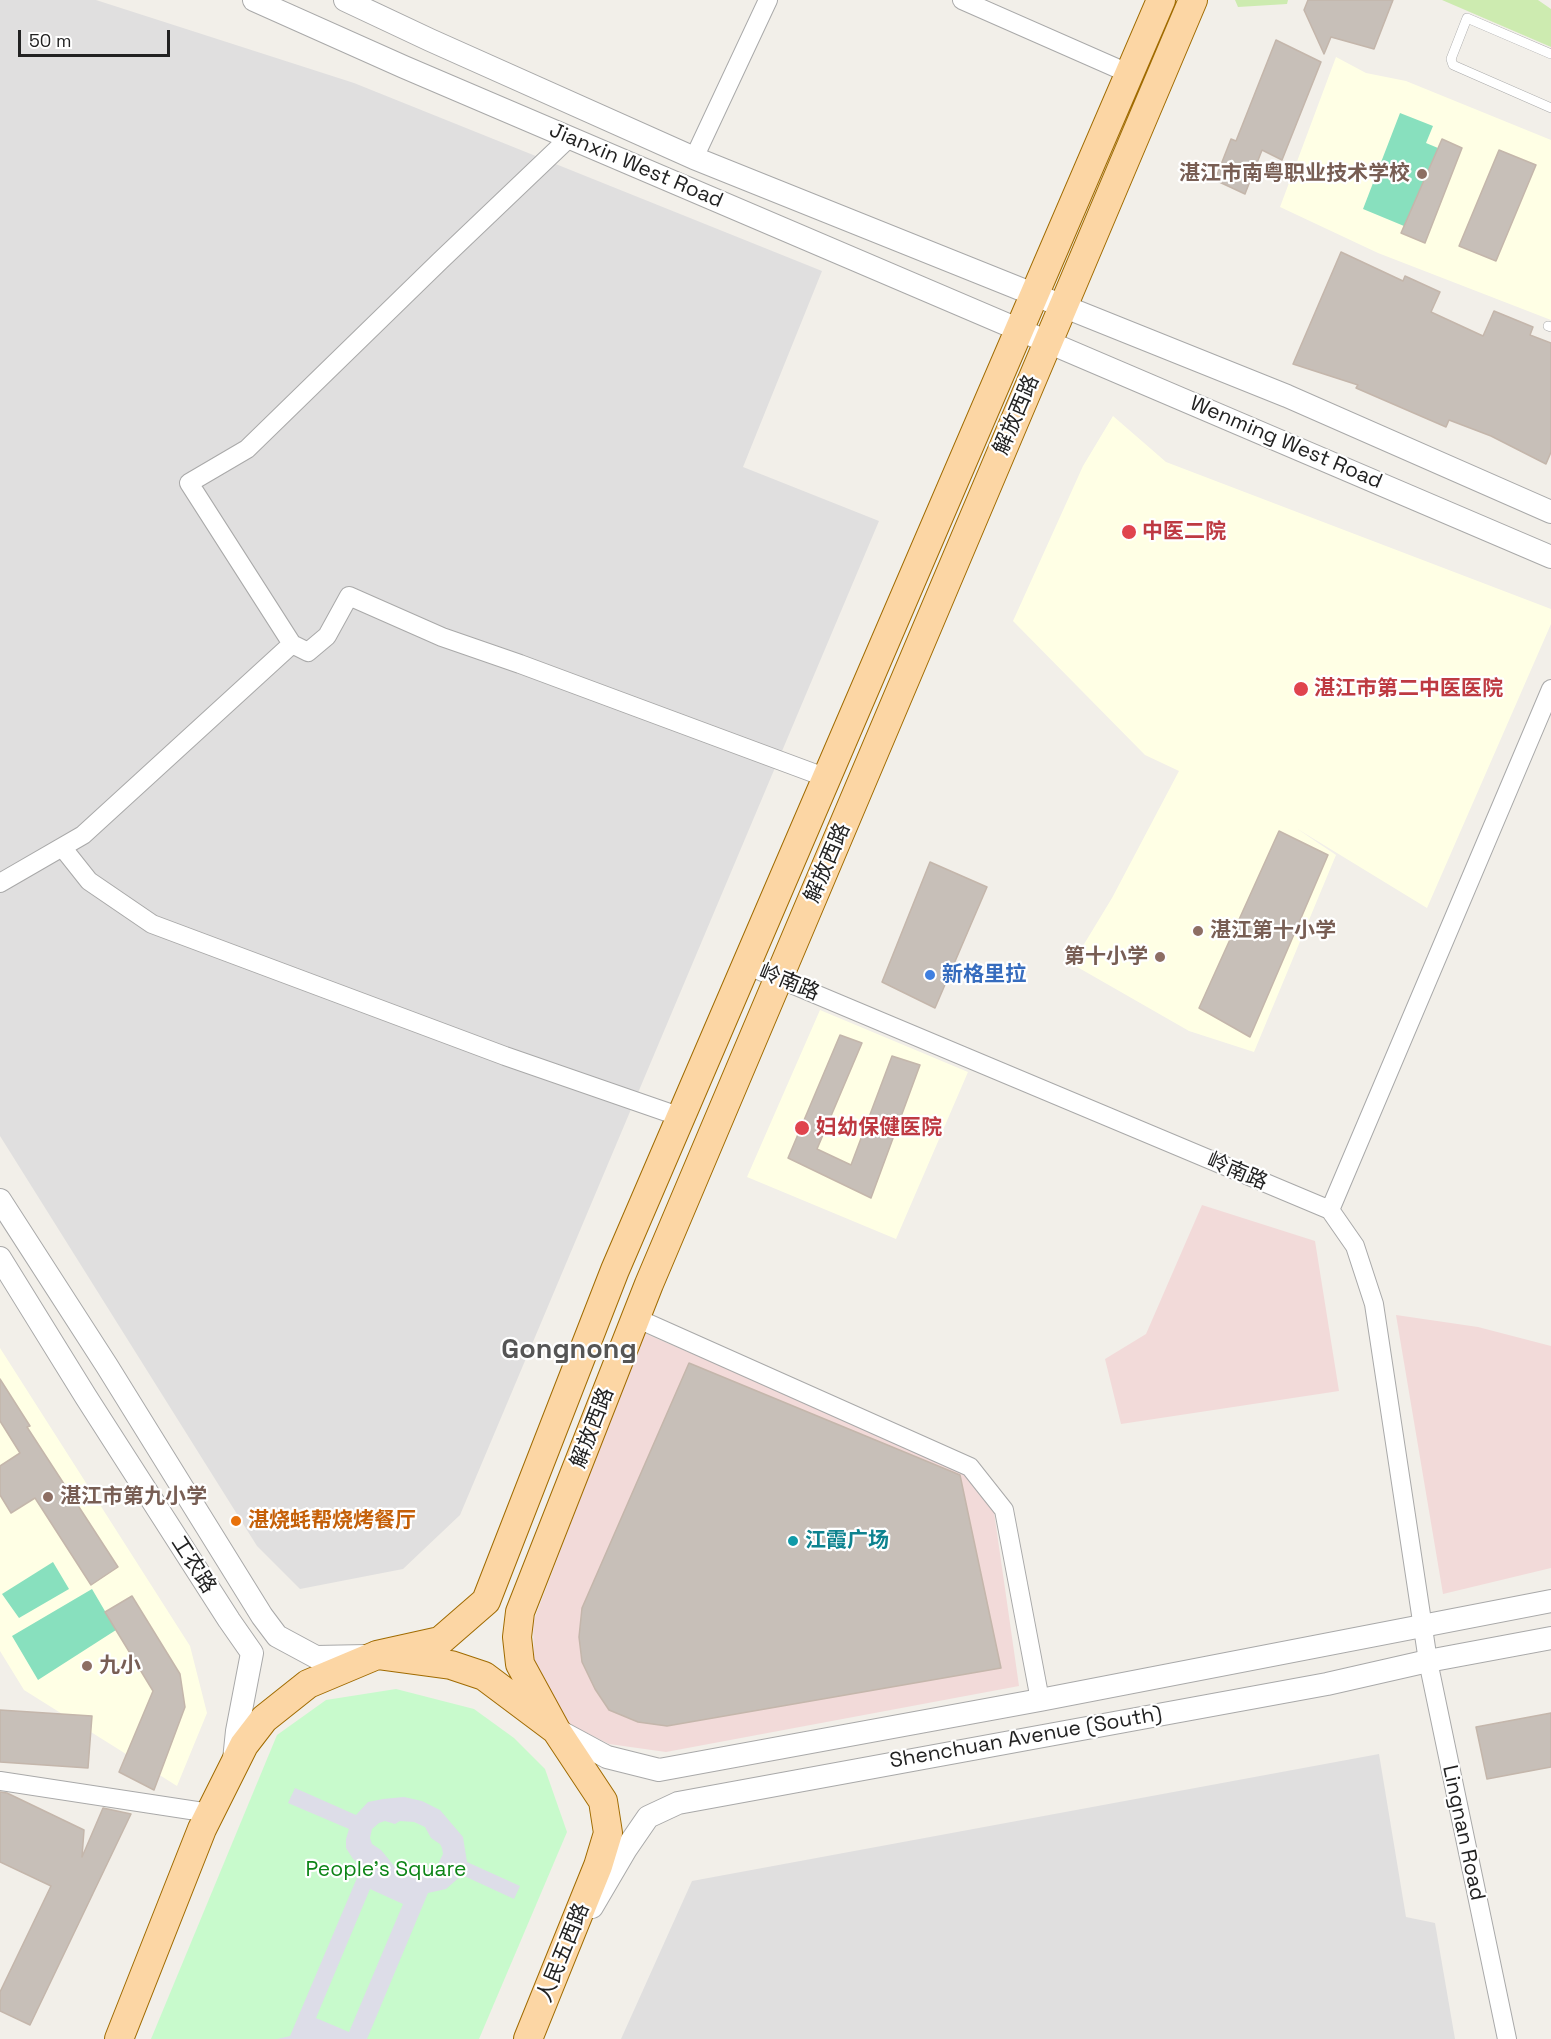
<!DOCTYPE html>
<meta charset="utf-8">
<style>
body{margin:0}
#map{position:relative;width:1551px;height:2039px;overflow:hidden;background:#f2efe9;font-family:"Space Grotesk",sans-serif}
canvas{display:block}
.scale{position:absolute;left:18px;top:30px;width:152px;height:27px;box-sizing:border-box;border:3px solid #222;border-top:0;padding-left:8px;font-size:18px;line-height:21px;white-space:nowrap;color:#222;-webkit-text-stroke:4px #fff;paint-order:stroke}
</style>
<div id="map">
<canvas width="1551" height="2039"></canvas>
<div class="scale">50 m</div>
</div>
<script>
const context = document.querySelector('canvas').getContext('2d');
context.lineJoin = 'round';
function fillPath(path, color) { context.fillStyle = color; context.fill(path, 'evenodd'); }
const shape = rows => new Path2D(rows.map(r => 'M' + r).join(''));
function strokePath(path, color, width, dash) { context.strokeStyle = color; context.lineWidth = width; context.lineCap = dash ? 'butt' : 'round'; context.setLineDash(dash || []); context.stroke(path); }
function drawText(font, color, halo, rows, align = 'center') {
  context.font = font + ' "Space Grotesk","Noto Sans SC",sans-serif'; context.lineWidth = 4.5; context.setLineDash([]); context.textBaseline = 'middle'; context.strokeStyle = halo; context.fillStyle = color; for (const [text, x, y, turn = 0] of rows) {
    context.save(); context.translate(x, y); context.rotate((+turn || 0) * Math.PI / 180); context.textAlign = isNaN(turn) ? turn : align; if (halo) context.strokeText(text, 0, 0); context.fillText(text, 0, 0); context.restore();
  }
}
const residential = shape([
 [0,0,96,0,354,83,822,271,743,467,879,521,460,1515,403,1569,300,1589,257,1546,0,1136],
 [1379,1754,1406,1917,1435,1923,1455,2039,621,2039,692,1881]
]);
const commercial = shape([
 [1202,1205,1315,1241,1339,1391,1121,1424,1105,1359,1146,1334],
 [1396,1315,1478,1327,1551,1346,1551,1568,1443,1594],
 [644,1333,966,1471,994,1512,1019,1686,666,1752,609,1744,563,1721,534,1662,533,1622]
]);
const education = shape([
 [1336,57,1366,73,1406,81,1551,140,1551,320,1378,253,1280,207],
 [1113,416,1166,462,1551,609,1551,624,1427,908,1296,828,1336,855,1254,1052,1189,1031,1072,964,1112,898,1179,771,1145,755,1013,621,1083,466],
 [820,1010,968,1072,896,1239,747,1177],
 [0,1348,190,1646,207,1713,177,1786,24,1690,0,1651]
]);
const grass = shape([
 [1235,0,1288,0,1287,4,1238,7],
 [1442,0,1538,0,1551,9,1551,47]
]);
const park = shape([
 [396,1689,474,1709,514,1738,545,1769,567,1832,479,2039,151,2039,277,1735,326,1700]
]);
const pitch = shape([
 [1400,113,1433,126,1426,143,1438,148,1404,226,1363,209],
 [53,1562,69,1589,19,1618,2,1594],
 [92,1589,116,1630,38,1680,12,1636]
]);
const plaza = shape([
 [295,1788,356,1815,368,1802,383,1799,404,1797,422,1801,440,1810,463,1837,467,1862,520,1886,514,1899,462,1875,446,1889,428,1893,367,2039,277,2039,290,2036,362,1866,353,1859,346,1848,346,1839,349,1829,288,1803],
 [385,1821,395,1824,400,1821,414,1822,425,1827,431,1838,440,1844,442,1848,443,1854,438,1864,433,1869,427,1869,418,1867,406,1870,395,1867,381,1850,372,1844,370,1838,372,1829,379,1823],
 [370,1889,403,1904,349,2032,316,2018]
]);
const building = shape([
 [1308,0,1393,0,1374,49,1331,37,1324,54,1304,10,1308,0],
 [1276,40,1321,62,1282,160,1262,150,1245,194,1215,180,1231,139,1236,141,1276,40],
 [1442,139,1462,148,1425,243,1401,233,1442,139],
 [1499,150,1536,165,1496,261,1459,246,1499,150],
 [1341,252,1403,281,1405,276,1440,292,1431,312,1483,336,1494,311,1533,327,1530,335,1551,343,1551,452,1546,464,1491,436,1449,420,1446,427,1356,388,1358,385,1293,364,1341,252],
 [1279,831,1328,855,1250,1037,1199,1008,1279,831],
 [930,862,987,887,935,1008,882,982,930,862],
 [840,1035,862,1043,817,1149,851,1165,892,1056,920,1065,871,1198,788,1158,840,1035],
 [689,1363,960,1475,1001,1668,667,1726,638,1722,609,1710,595,1689,582,1662,579,1637,582,1608,689,1363],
 [0,1379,30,1426,27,1427,118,1567,91,1585,35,1498,11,1513,0,1495,0,1466,20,1453,0,1421,0,1379],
 [132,1596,180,1674,185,1707,154,1790,119,1772,153,1691,105,1612,132,1596],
 [0,1710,92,1716,88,1768,0,1762,0,1710],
 [1551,1713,1551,1767,1487,1779,1476,1727,1551,1713],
 [0,1792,7,1793,84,1830,82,1857,103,1808,131,1814,30,2025,0,2011,0,1992,51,1886,0,1862,0,1792]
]);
const service = shape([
 [1551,54,1467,18,1451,59,1453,65,1551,108],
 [1548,326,1551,327]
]);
const minor = shape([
 [962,0,1121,70],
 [694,158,768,0],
 [292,644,308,652,327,636,349,596,442,637,520,664,827,778],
 [62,847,89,881,152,924,505,1056,681,1117],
 [0,883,83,835,292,644,189,483,247,449,440,261,569,138],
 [746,965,1330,1210,1355,1246,1374,1304,1428,1661,1507,2039],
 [1330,1210,1551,689],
 [636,1318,970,1467,1004,1510,1040,1700],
 [0,1781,210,1813]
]);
const tertiary = shape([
 [254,0,404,67,1551,557],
 [345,0,430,40,694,158,1287,396,1551,512],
 [0,1200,107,1366,262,1616,277,1636,316,1657,367,1656],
 [0,1258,86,1397,229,1620,252,1653,237,1731,234,1760],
 [557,1730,607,1757,659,1770,1040,1700,1551,1601],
 [592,1907,626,1849,648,1817,678,1803,1327,1684,1428,1661,1551,1638]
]);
const primary = shape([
 [377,1655,440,1641,486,1601,615,1270,1161,0],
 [556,1730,520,1664,517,1637,520,1612,649,1284,1193,0],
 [119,2039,202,1829,244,1745,264,1719,308,1684,377,1655,451,1665,484,1676,556,1730,603,1801,608,1833,598,1866,528,2039]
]);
const markers = [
 [1422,174,6,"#8d6e63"],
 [1129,532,8,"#e0444e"],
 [1301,689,8,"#e0444e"],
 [1198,931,6,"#8d6e63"],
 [1160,957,6,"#8d6e63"],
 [930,975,6,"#3f7fe0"],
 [802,1128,8,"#e0444e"],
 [48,1497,6,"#8d6e63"],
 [236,1521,6,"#e8710a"],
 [793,1541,6,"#0f9aa8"],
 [87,1666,6,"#8d6e63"]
];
const streetNames = [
 ["Jianxin West Road",636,166,23],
 ["解放西路",1017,415,-67],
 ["Wenming West Road",1286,443,23],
 ["解放西路",828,863,-67],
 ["岭南路",789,983,22],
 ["岭南路",1237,1172,23],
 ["解放西路",593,1428,-69],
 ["工农路",193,1565,57],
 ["Shenchuan Avenue (South)",1026,1738,-10],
 ["Lingnan Road",1463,1833,78],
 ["人民五西路",564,1953,-68]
];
const educationNames = [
 ["湛江市南粤职业技术学校",1410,174,"right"],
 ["湛江第十小学",1210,931],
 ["第十小学",1148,957,"right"],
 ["湛江市第九小学",60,1497],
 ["九小",99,1666]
];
const healthNames = [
 ["中医二院",1142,532],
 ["湛江市第二中医医院",1314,689],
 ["妇幼保健医院",816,1128]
];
const shopNames = [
 ["新格里拉",942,975]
];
const foodNames = [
 ["湛烧蚝帮烧烤餐厅",248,1521]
];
const cultureNames = [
 ["江霞广场",805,1541]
];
const parkNames = [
 ["People's Square",386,1870]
];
const districtNames = [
 ["Gongnong",569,1351]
];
fillPath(residential, '#e0dfdf');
fillPath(commercial, '#f2dad9');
fillPath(education, '#ffffe5');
fillPath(grass, '#cdebb0');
fillPath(park, '#c8facc');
fillPath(pitch, '#88e0be');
fillPath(plaza, '#dddde8');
fillPath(building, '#c7bfb8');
strokePath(building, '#c4b6ab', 1.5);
strokePath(service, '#a9a9a9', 10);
strokePath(minor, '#a9a9a9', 20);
strokePath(tertiary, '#a9a9a9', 24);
strokePath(primary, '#a06b00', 30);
strokePath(service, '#fff', 9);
strokePath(minor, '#fff', 18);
strokePath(tertiary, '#fff', 22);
strokePath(primary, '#fcd6a4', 28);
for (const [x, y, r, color] of markers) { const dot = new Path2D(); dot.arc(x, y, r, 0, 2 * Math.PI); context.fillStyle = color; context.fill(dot); strokePath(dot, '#fff', 2); }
drawText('21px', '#222', '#fff', streetNames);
drawText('bold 21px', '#785e54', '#fff', educationNames, 'left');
drawText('bold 21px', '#be3a42', '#fff', healthNames, 'left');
drawText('bold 21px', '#366cbe', '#fff', shopNames, 'left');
drawText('bold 21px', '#c56008', '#fff', foodNames, 'left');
drawText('bold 21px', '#0d838f', '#fff', cultureNames, 'left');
drawText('21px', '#0c8416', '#fff', parkNames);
drawText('bold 27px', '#555', '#fff', districtNames);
</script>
